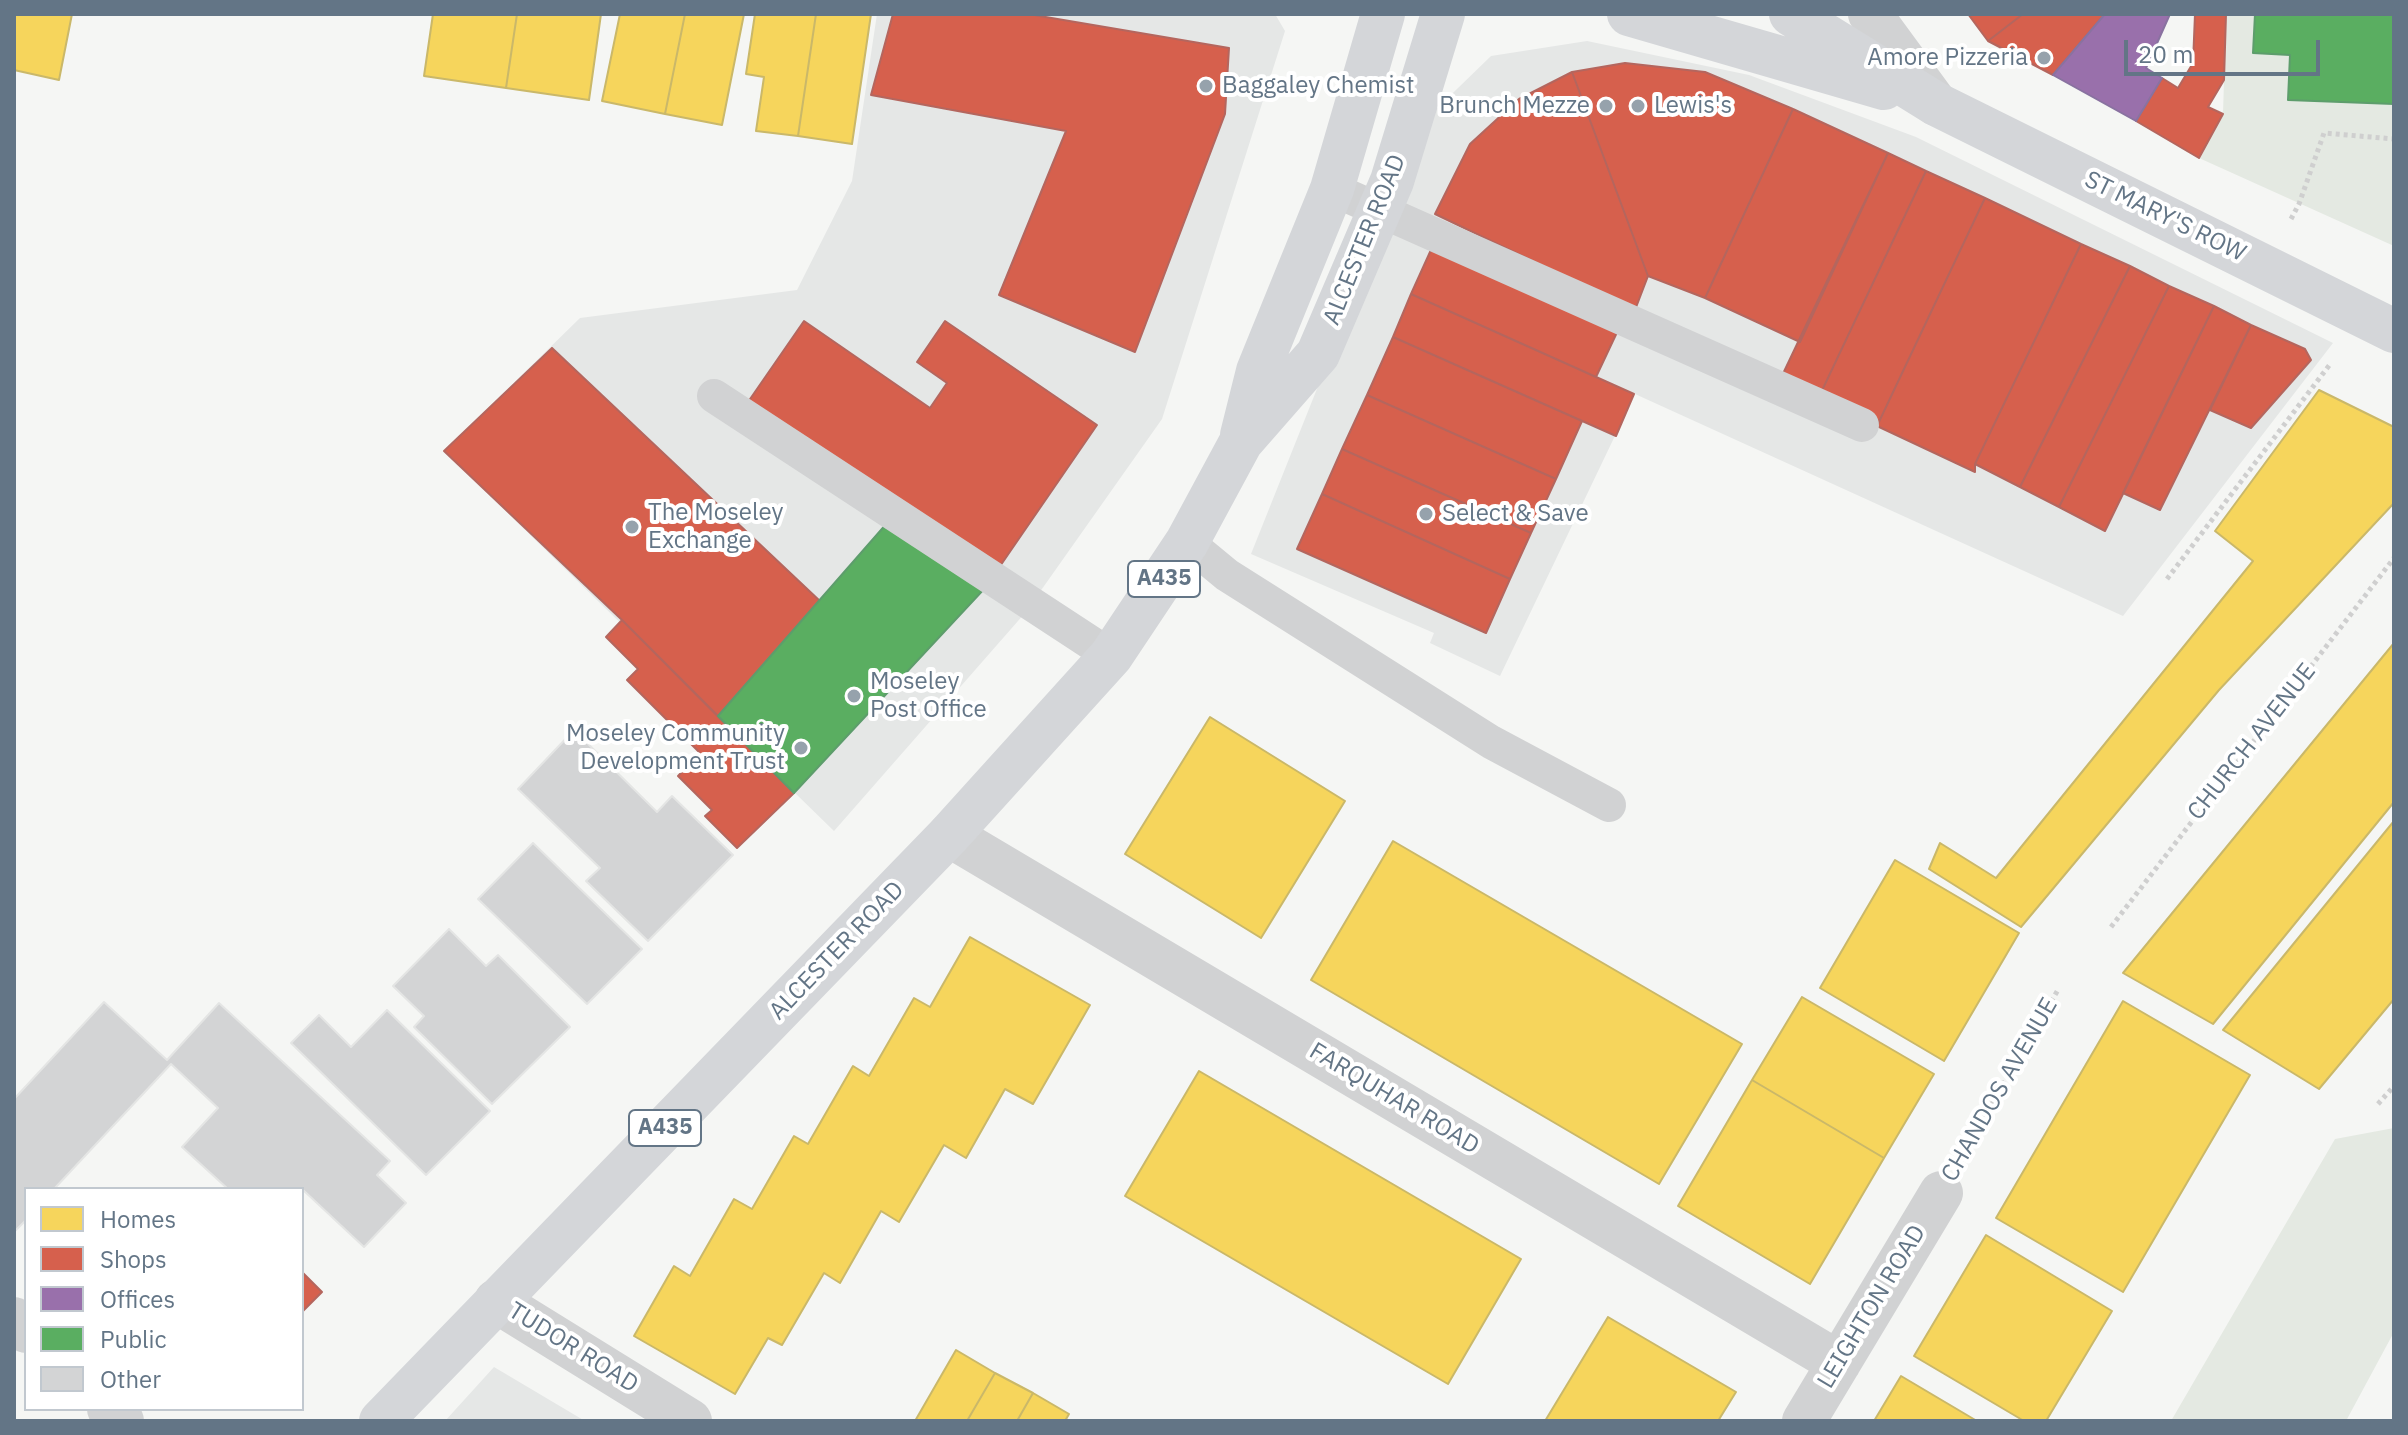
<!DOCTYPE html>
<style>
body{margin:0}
#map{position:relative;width:2408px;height:1435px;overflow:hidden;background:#f5f6f4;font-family:"IBM Plex Sans",sans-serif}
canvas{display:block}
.frame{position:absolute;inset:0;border:16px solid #637586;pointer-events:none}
.legend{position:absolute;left:24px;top:1187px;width:280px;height:224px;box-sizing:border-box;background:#fff;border:2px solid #c1c8cf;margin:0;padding:10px 14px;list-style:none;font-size:24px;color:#637586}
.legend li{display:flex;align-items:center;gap:16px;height:40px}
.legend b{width:40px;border:2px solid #c1c8cf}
.scale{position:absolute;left:2124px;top:40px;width:196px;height:36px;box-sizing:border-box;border:4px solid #637586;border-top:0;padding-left:10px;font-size:24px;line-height:28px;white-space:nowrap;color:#637586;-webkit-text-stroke:6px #fff;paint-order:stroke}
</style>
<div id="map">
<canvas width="2408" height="1435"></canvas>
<div class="frame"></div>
<ul class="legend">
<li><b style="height:22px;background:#f6d55c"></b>Homes</li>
<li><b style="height:22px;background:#d6604d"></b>Shops</li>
<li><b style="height:22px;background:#9970ab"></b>Offices</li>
<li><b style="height:22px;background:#5aae61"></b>Public</li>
<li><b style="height:22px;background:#d3d4d5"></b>Other</li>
</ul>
<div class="scale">20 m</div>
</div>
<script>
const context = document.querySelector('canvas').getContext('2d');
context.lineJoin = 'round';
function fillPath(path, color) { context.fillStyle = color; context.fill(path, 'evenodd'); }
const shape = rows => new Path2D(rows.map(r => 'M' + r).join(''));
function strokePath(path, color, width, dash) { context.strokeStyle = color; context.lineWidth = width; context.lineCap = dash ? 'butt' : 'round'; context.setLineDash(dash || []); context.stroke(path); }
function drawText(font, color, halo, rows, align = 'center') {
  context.font = font + ' "IBM Plex Sans",sans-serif'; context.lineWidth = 8; context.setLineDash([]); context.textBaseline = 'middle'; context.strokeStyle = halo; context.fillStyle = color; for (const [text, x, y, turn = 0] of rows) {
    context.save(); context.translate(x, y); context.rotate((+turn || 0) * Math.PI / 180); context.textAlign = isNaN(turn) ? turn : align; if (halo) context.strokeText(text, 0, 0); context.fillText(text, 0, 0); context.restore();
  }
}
const built = shape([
 [877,14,1275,14,1285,31,1162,419,1025,613,834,831,444,451,580,318,797,290,852,181],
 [1587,41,1749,75,1916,137,2333,343,2123,616,1635,394,1500,676,1430,643,1434,633,1251,554,1424,121,1491,56],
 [494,1367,585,1421,445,1421]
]);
const green = shape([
 [2226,14,2394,14,2394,246,2199,158,2223,114],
 [2394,1128,2394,1332,2346,1421,2171,1421,2335,1139]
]);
const homes = shape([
 [14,14,72,14,59,80,14,70,14,14],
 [433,14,517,14,506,88,424,76,433,14],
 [517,14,601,14,589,100,506,88,517,14],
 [620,14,685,14,665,114,602,101,620,14],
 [685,14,744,14,722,125,665,114,685,14],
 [755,14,816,14,798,136,756,131,764,77,746,74,755,14],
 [816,14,871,14,852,144,798,136,816,14],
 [2319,390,2394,427,2394,503,2219,690,2021,927,1929,869,1940,843,1996,878,2253,561,2215,531,2319,390],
 [2394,643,2394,802,2213,1024,2123,973,2394,643],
 [1210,717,1345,801,1261,938,1125,854,1210,717],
 [2394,821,2394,999,2319,1089,2223,1030,2394,821],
 [1393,841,1742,1044,1659,1184,1311,980,1393,841],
 [1895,860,2019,933,1944,1061,1820,988,1895,860],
 [970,937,1090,1005,1033,1104,1005,1089,966,1158,944,1145,899,1222,881,1211,840,1283,824,1273,782,1345,768,1338,735,1394,634,1336,674,1266,690,1276,734,1199,752,1209,794,1136,808,1144,853,1066,869,1076,914,998,930,1007,970,937],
 [1802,997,1934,1074,1884,1158,1752,1080,1802,997],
 [2123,1001,2250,1075,2123,1292,1996,1218,2123,1001],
 [1199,1071,1521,1259,1448,1384,1125,1196,1199,1071],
 [1752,1080,1884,1158,1810,1284,1678,1206,1752,1080],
 [1986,1235,2112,1311,2046,1421,2024,1421,1914,1356,1986,1235],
 [1608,1317,1736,1392,1718,1421,1545,1421,1608,1317],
 [956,1350,995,1373,967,1421,915,1421,956,1350],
 [995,1373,1033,1393,1017,1421,967,1421,995,1373],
 [1901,1376,1977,1421,1874,1421,1901,1376],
 [1033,1393,1069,1414,1065,1421,1017,1421,1033,1393]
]);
const shops = shape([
 [893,14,1028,14,1229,48,1225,114,1135,352,999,295,1066,131,871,95,893,14],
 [1968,14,2023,14,1988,41,1968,14],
 [2023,14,2105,14,2053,75,1988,41,2023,14],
 [2195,14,2226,14,2224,80,2208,107,2223,114,2199,158,2136,121,2162,78,2178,88,2193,63,2195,14],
 [1625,63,1705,72,1793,109,1705,298,1648,276,1572,72,1625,63],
 [1572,72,1648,276,1635,310,1435,214,1470,144,1519,99,1572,72],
 [1793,109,1888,153,1800,342,1705,298,1793,109],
 [1888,153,1926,171,1818,399,1780,380,1888,153],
 [1926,171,1985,198,1877,426,1818,399,1926,171],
 [1985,198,2081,244,1975,464,1975,472,1877,426,1985,198],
 [1435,241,1620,326,1596,377,1411,294,1435,241],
 [2081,244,2130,266,2020,487,1975,464,2081,244],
 [2130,266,2169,286,2059,507,2020,487,2130,266],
 [2169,286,2214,306,2105,531,2059,507,2169,286],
 [1411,294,1634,394,1616,436,1393,337,1411,294],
 [2214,306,2251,325,2160,510,2123,493,2214,306],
 [804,321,930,408,947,383,917,362,945,321,1097,425,985,588,748,402,804,321],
 [2251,325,2305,349,2311,360,2251,428,2210,410,2251,325],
 [1393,337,1582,421,1556,479,1367,395,1393,337],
 [552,348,821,602,718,716,622,620,444,451,552,348],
 [1367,395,1556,479,1531,533,1342,449,1367,395],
 [1342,449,1531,533,1510,579,1322,494,1342,449],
 [1322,494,1510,579,1486,633,1297,549,1322,494],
 [622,620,794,793,737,848,705,816,712,810,678,776,700,753,627,680,638,669,606,637,622,620],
 [302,1272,322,1292,302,1312,302,1272]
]);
const offices = shape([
 [2105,14,2170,14,2146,68,2162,78,2136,121,2053,75,2105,14]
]);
const public = shape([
 [2255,14,2394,14,2394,104,2288,100,2290,55,2253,53,2255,14],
 [888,522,985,588,794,793,718,716,888,522]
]);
const building = shape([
 [574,730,657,812,672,796,733,855,648,941,586,881,600,868,518,789,574,730],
 [533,843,642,949,587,1004,478,899,533,843],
 [449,929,486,966,498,955,570,1027,492,1104,414,1027,424,1016,393,986,449,929],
 [104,1002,167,1060,219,1003,390,1161,377,1175,406,1203,364,1247,302,1189,228,1189,182,1147,218,1108,171,1064,54,1189,26,1189,26,1220,14,1232,14,1099,104,1002],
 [387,1010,490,1111,426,1175,291,1043,319,1015,351,1047,387,1010]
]);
const path = shape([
 [2291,219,2299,204,2324,133,2394,139],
 [2167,579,2331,363],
 [2111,927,2394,558],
 [2378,1104,2394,1086],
 [1967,1147,2059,988]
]);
const service = shape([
 [1332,189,1862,425],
 [714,396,1111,656],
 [1187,542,1227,575,1491,742,1609,805]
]);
const minor = shape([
 [1870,14,1936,104],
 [949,835,1839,1363],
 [496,1301,690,1421],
 [14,1319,26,1331],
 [109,1409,122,1421],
 [1804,1421,1941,1193]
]);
const secondary = shape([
 [1629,14,1884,88],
 [1791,14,1936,104,2394,331]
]);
const trunk = shape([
 [1242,435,1258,371,1332,189,1383,14],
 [381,1421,949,835,1111,656,1187,542,1241,442,1318,354,1392,181,1443,14]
]);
const markers = [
 [2044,58,8,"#96a2ac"],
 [1206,86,8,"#96a2ac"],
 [1606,106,8,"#96a2ac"],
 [1638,106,8,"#96a2ac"],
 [1426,514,8,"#96a2ac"],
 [632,527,8,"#96a2ac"],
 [854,696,8,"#96a2ac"],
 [801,748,8,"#96a2ac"]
];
const shields = [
 [1164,579,72],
 [665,1128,72]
];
const shieldNames = [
 ["A435",1164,579],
 ["A435",665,1128]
];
const poiNames = [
 ["Amore Pizzeria",2028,58,"right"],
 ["Baggaley Chemist",1222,86],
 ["Brunch Mezze",1590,106,"right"],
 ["Lewis's",1654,106],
 ["The Moseley",648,513],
 ["Exchange",648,541],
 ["Select & Save",1442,514],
 ["Moseley",870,682],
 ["Post Office",870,710],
 ["Moseley Community",785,734,"right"],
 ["Development Trust",785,762,"right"]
];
const streetNames = [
 ["ST MARY'S ROW",2165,217,26],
 ["ALCESTER ROAD",1365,240,-68],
 ["CHURCH AVENUE",2252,742,-52],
 ["ALCESTER ROAD",837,951,-46],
 ["CHANDOS AVENUE",2000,1090,-60],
 ["FARQUHAR ROAD",1394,1099,31],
 ["LEIGHTON ROAD",1872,1307,-59],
 ["TUDOR ROAD",573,1348,32]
];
fillPath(built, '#e5e7e6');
fillPath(green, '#e4e9e2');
fillPath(homes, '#f6d55c');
strokePath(homes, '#cab869', 2);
fillPath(shops, '#d6604d');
strokePath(shops, '#b4665e', 2);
fillPath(offices, '#9970ab');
strokePath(offices, '#8972a0', 2);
fillPath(public, '#5aae61');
strokePath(public, '#5d9d6c', 2);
fillPath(building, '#d3d4d5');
strokePath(building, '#e4e5e4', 2);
strokePath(path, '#cfcfcf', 5, [4, 4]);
strokePath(service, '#d1d2d3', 34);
strokePath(minor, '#d1d2d3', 44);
strokePath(secondary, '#d4d6d9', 44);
strokePath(trunk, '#d4d6d9', 44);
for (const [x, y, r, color] of markers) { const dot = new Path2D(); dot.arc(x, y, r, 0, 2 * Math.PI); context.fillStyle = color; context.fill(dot); strokePath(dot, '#fff', 3); }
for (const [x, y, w] of shields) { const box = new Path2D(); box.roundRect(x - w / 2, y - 18, w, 36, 6); context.fillStyle = '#fff'; context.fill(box); strokePath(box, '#637586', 2); }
drawText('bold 22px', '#637586', null, shieldNames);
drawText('24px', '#637586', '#fff', poiNames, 'left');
drawText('24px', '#637586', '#fff', streetNames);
</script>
